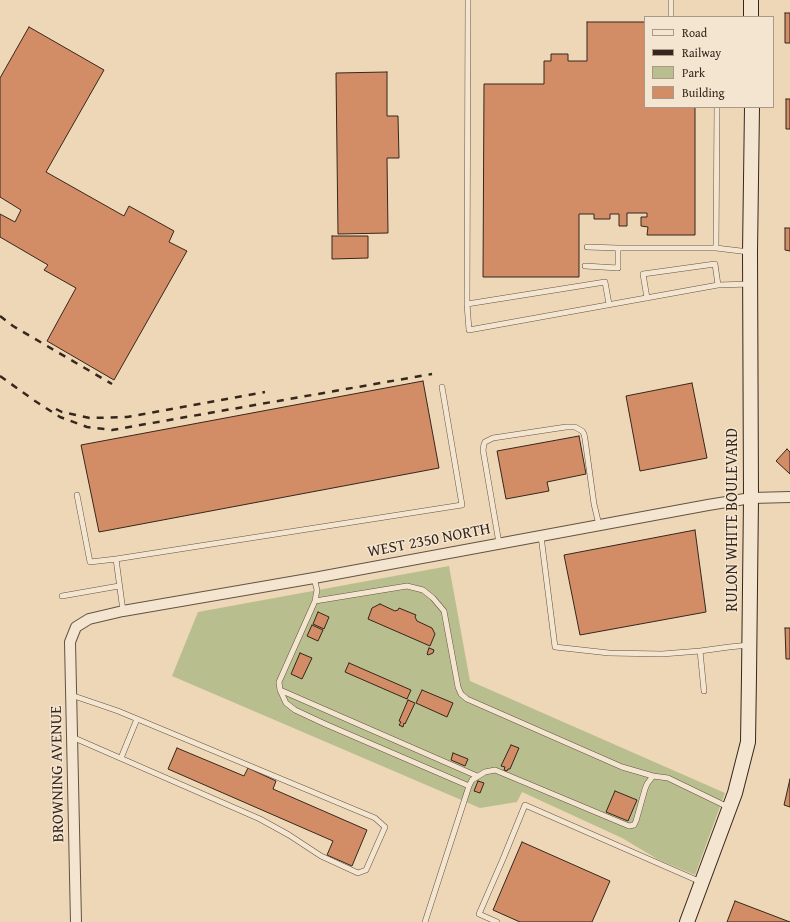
<!DOCTYPE html>
<style>
body{margin:0}
#map{position:relative;width:790px;height:922px;overflow:hidden;background:#eed7b7;font-family:"Gentium Book Plus",serif}
canvas{display:block}
.legend{position:absolute;left:644px;top:16px;width:130px;height:92px;box-sizing:border-box;background:#f4e5d0;border:1px solid #a89988;margin:0;padding:5px 7px;list-style:none;font-size:12px;color:#35271c}
.legend li{display:flex;align-items:center;gap:8px;height:20px}
.legend b{width:20px;border:1px solid #a89988}
</style>
<div id="map">
<canvas width="790" height="922"></canvas>
<ul class="legend">
<li><b style="height:5px;background:#f4e5d0"></b>Road</li>
<li><b style="height:5px;background:#35271c"></b>Railway</li>
<li><b style="height:11px;background:#b9be8e"></b>Park</li>
<li><b style="height:11px;background:#d28d67"></b>Building</li>
</ul>
</div>
<script>
const context = document.querySelector('canvas').getContext('2d');
context.lineJoin = 'round';
function fillPath(path, color) { context.fillStyle = color; context.fill(path, 'evenodd'); }
const shape = rows => new Path2D(rows.map(r => 'M' + r).join(''));
function strokePath(path, color, width, dash) { context.strokeStyle = color; context.lineWidth = width; context.lineCap = dash ? 'butt' : 'round'; context.setLineDash(dash || []); context.stroke(path); }
function drawText(font, color, halo, rows, align = 'center') {
  context.font = font + ' "Gentium Book Plus",serif'; context.lineWidth = 3; context.setLineDash([]); context.textBaseline = 'middle'; context.strokeStyle = halo; context.fillStyle = color; for (const [text, x, y, turn = 0] of rows) {
    context.save(); context.translate(x, y); context.rotate((+turn || 0) * Math.PI / 180); context.textAlign = isNaN(turn) ? turn : align; if (halo) context.strokeText(text, 0, 0); context.fillText(text, 0, 0); context.restore();
  }
}
const green = shape([
 [449,566,470,681,725,793,695,875,659,860,622,838,522,792,517,802,480,808,172,676,198,612]
]);
const building = shape([
 [785,13,790,13,790,43,785,43,785,13],
 [587,22,645,22,645,107,695,107,695,235,647,235,648,227,641,226,641,217,647,217,647,213,627,213,627,226,619,226,619,214,610,214,610,219,594,219,594,214,579,214,579,277,483,277,484,84,544,84,544,61,551,61,551,54,568,54,568,61,587,61,587,22],
 [29,27,104,70,46,172,124,216,129,206,174,231,169,242,187,251,114,380,47,341,76,288,44,270,48,265,0,237,0,214,15,222,21,210,0,197,0,78,29,27],
 [387,72,387,116,398,116,399,158,387,158,388,233,338,234,336,73,387,72],
 [786,99,790,99,790,129,786,129,786,99],
 [785,228,790,228,790,251,785,250,785,228],
 [332,236,368,236,368,258,332,259,332,236],
 [423,381,439,468,99,532,81,445,423,381],
 [692,383,707,458,640,471,626,396,692,383],
 [579,436,586,474,547,482,549,491,506,499,497,451,579,436],
 [787,449,790,452,790,474,776,461,787,449],
 [695,530,706,612,580,635,564,555,695,530],
 [380,604,395,611,398,610,399,608,416,615,415,617,417,621,432,628,435,634,430,646,368,619,372,608,380,604],
 [318,612,329,617,324,629,313,624,318,612],
 [312,625,323,630,318,641,307,636,312,625],
 [785,628,790,628,790,659,786,659,785,628],
 [429,648,434,650,433,653,428,655,427,654,429,648],
 [300,653,312,658,302,679,291,674,300,653],
 [349,663,411,690,407,699,345,672,349,663],
 [422,690,453,703,447,717,416,703,422,690],
 [408,700,415,703,405,724,404,723,403,727,399,725,401,722,399,721,408,700],
 [511,745,519,748,510,769,508,769,507,771,504,770,505,767,501,766,511,745],
 [177,748,244,776,248,768,276,781,273,789,367,830,352,866,327,855,333,841,168,769,177,748],
 [453,753,468,759,465,766,451,760,453,753],
 [790,779,790,807,784,805,790,779],
 [478,781,484,783,480,793,474,791,478,781],
 [615,791,637,800,628,821,606,812,615,791],
 [522,842,610,881,592,922,520,922,493,910,522,842],
 [735,901,790,922,727,922,735,901]
]);
const lane = shape([
 [671,0,671,17],
 [587,247,618,248,716,248,749,252],
 [716,248,717,107],
 [585,266,618,268,618,248],
 [647,298,643,274,715,264,718,285],
 [467,304,468,0],
 [609,304,605,282,467,304,469,330,718,285,750,284],
 [77,495,90,562,116,559],
 [541,536,555,647,609,653,662,654,700,651,729,647,749,645],
 [499,543,483,450,484,444,485,442,493,438,566,427,575,427,582,431,584,434,585,439,594,504,599,525],
 [314,578,317,590,315,601,279,682,280,690,477,776],
 [62,596,119,586],
 [315,601,407,586,423,590,433,598,444,611,458,687,461,694,467,699,622,767,653,776],
 [123,611,116,559,462,505,442,387],
 [700,651,704,691],
 [280,690,286,703,295,710,325,724,469,786],
 [71,695,118,711,375,818,385,827,366,870,358,873,321,856,289,835,260,819,72,737],
 [121,758,137,719],
 [425,922,469,786,472,780,485,772,495,770,629,826,634,825,636,821,645,789,647,784,653,776,668,778,728,807],
 [497,922,479,914,503,859,525,805,701,882]
]);
const street = shape([
 [76,922,70,642,76,627,89,619,123,611,314,578,708,505,751,498,790,497]
]);
const secondary = shape([
 [751,17,751,0],
 [687,922,735,793,748,742,749,676,751,498,750,252,752,107]
]);
const rail = shape([
 [0,316,13,326,112,384],
 [0,376,35,401,60,417,87,427,112,430,432,374],
 [56,409,62,412,90,418,127,417,265,392]
]);
const streetNames = [
 ["RULON WHITE BOULEVARD",733,520,-90],
 ["WEST 2350 NORTH",429,541,-11],
 ["BROWNING AVENUE",58,774,-91]
];
fillPath(green, '#b9be8e');
fillPath(building, '#d28d67');
strokePath(building, '#35271c', 1);
strokePath(lane, '#635343', 6);
strokePath(street, '#635343', 12);
strokePath(secondary, '#35271c', 16);
strokePath(lane, '#f4e5d0', 5);
strokePath(street, '#f4e5d0', 10);
strokePath(secondary, '#f4e5d0', 14);
strokePath(rail, '#35271c', 2.5, [7, 7]);
drawText('16px', '#35271c', '#f4e5d0', streetNames);
</script>
